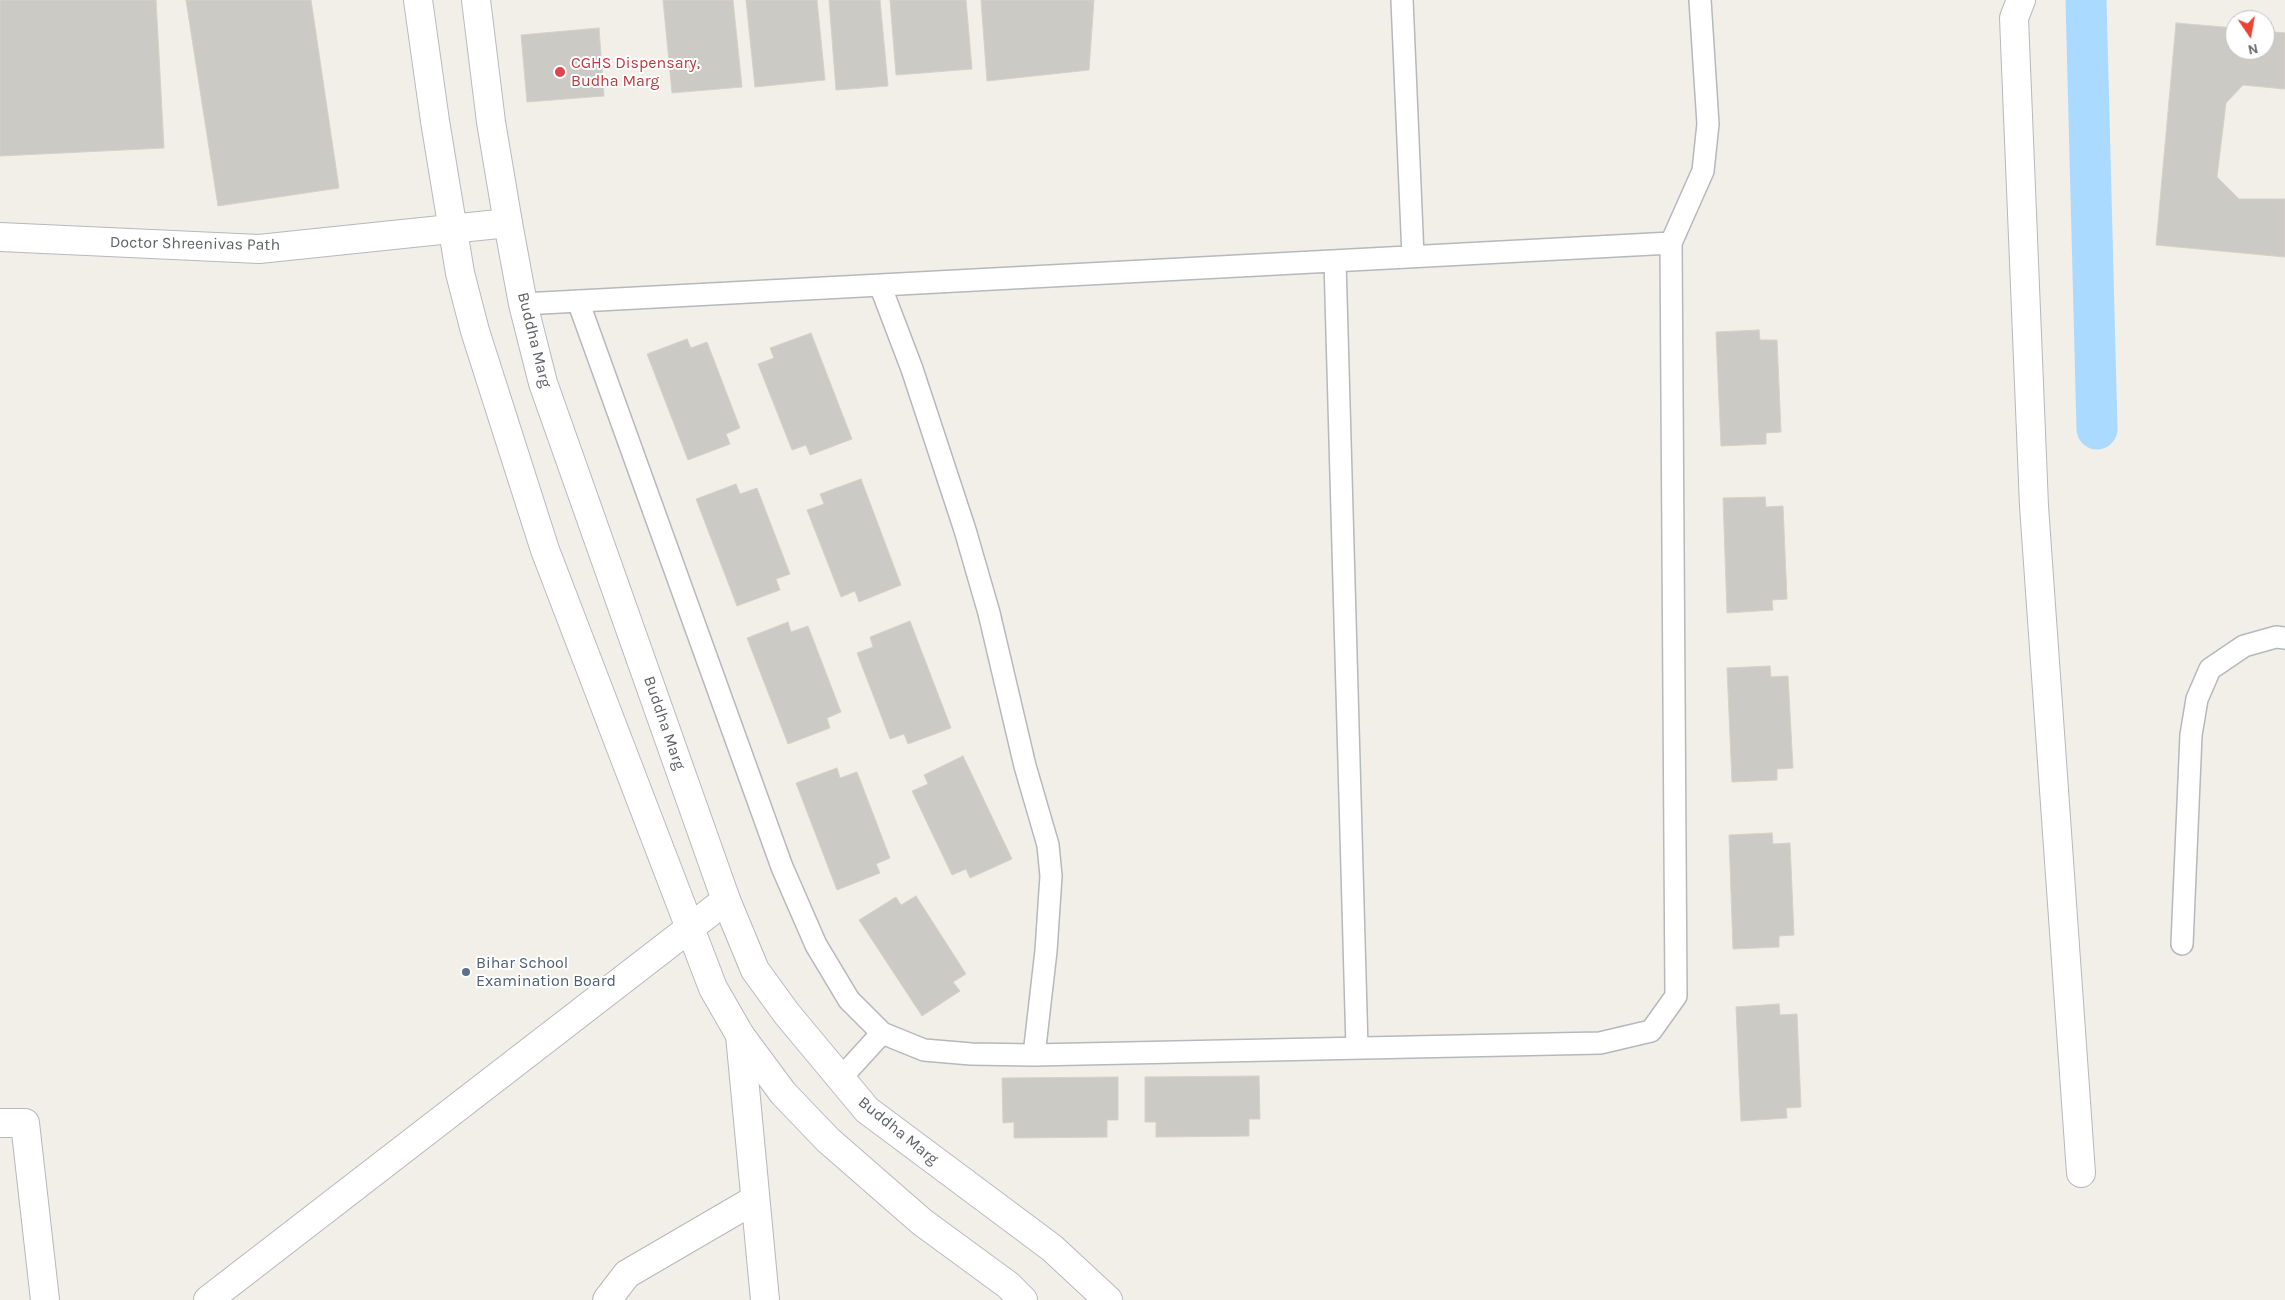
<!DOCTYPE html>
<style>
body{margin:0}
#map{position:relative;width:2285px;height:1300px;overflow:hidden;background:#f1efe8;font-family:Karla,sans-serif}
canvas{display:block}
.north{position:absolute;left:2225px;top:10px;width:50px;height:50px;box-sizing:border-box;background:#fff;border:1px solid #bfc1c3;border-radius:50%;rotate:168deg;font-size:14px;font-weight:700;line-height:20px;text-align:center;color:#5f6368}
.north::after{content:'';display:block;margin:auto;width:18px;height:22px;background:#ea4335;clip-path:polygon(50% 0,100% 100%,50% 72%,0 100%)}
</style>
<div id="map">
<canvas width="2285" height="1300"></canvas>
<div class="north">N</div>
</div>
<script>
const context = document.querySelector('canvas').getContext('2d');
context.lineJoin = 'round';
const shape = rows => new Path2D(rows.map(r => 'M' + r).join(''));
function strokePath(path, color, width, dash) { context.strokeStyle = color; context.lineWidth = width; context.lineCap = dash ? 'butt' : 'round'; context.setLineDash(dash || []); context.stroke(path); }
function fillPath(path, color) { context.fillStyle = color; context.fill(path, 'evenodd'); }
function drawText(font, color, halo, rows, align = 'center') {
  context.font = font + ' Karla,sans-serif'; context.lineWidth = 4; context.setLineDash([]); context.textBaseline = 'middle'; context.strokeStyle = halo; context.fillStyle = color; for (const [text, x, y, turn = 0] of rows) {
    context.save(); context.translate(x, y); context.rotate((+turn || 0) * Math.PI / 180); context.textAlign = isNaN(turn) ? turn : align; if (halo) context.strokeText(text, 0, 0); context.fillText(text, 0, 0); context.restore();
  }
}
const canal = shape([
 [2086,0,2097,429]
]);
const building = shape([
 [0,0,156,0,164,148,0,156,0,0],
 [186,0,311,0,339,188,218,206,186,0],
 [663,0,733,0,742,87,672,93,663,0],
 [746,0,817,0,825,80,755,87,746,0],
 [829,0,880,0,888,86,836,90,829,0],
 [890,0,966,0,972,69,896,75,890,0],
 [981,0,1094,0,1089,70,987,81,981,0],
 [2176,23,2235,28,2235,50,2265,50,2265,31,2285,33,2285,89,2243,85,2226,103,2217,177,2239,199,2285,199,2285,257,2156,245,2176,23],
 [599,28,604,96,527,102,521,35,599,28],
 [1759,330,1760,340,1777,340,1781,432,1766,433,1766,444,1721,446,1716,332,1759,330],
 [811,333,852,439,810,455,806,445,792,450,758,364,774,358,770,348,811,333],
 [687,339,691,348,707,342,740,428,726,434,730,444,688,460,647,354,687,339],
 [861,479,901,585,859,602,855,591,841,597,807,510,824,504,820,494,861,479],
 [736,484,740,494,757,488,790,574,776,579,780,590,737,606,696,499,736,484],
 [1765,497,1766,507,1783,506,1787,599,1772,600,1773,610,1727,613,1723,498,1765,497],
 [910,621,951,728,908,744,904,734,890,739,857,653,873,647,870,637,910,621],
 [788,622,791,632,808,626,841,712,827,718,830,728,788,744,747,638,788,622],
 [1770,666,1771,677,1788,676,1793,768,1777,769,1777,780,1732,782,1727,668,1770,666],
 [963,756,1012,859,970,878,966,869,952,875,912,791,928,784,924,775,963,756],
 [837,768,840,778,857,772,890,858,876,864,880,873,837,890,796,783,837,768],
 [1772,833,1773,844,1790,843,1794,935,1779,936,1779,947,1733,949,1729,835,1772,833],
 [916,896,966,974,953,982,960,991,922,1016,859,920,896,897,901,905,916,896],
 [1779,1004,1780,1015,1797,1014,1801,1107,1786,1108,1787,1118,1741,1121,1736,1007,1779,1004],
 [1259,1076,1260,1119,1249,1119,1249,1136,1156,1137,1156,1122,1145,1122,1145,1077,1259,1076],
 [1118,1077,1118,1120,1107,1120,1107,1137,1014,1138,1014,1122,1003,1123,1002,1078,1118,1077]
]);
const service = shape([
 [1402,0,1413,256],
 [1335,261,1357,1048],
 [880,285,912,369,965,530,989,613,1025,766,1048,845,1051,876,1046,951,1034,1055],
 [578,301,782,867,816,945,849,1000,882,1033,924,1050,971,1054,1034,1055,1600,1043,1651,1031,1676,996,1671,243,1703,171,1708,124,1700,0],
 [523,304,1671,243],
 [2182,944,2191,735,2197,699,2210,669,2244,646,2276,637,2285,638],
 [840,1079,882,1033]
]);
const minor = shape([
 [2021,0,2014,18,2034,506,2081,1173],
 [0,237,259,249,508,223],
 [0,1123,25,1123,45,1300],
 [208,1300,726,900],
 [607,1300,627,1274,754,1200]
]);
const tertiary = shape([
 [740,1035,765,1300]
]);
const secondary = shape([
 [418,0,435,121,460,273,475,331,545,550,713,988,740,1035,783,1093,828,1140,922,1222,1008,1285,1023,1300],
 [476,0,491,122,508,223,523,304,543,383,726,900,755,970,787,1014,867,1110,1052,1248,1108,1300]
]);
const markers = [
 [560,72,6,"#e0444e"],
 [466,972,5,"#5c6f8a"]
];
const healthNames = [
 ["CGHS Dispensary,",571,63],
 ["Budha Marg",571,81]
];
const streetNames = [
 ["Doctor Shreenivas Path",195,244,1],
 ["Buddha Marg",534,340,76],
 ["Buddha Marg",664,723,71],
 ["Buddha Marg",898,1131,39]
];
const serviceNames = [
 ["Bihar School",476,963],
 ["Examination Board",476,981]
];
strokePath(canal, '#aadaff', 41);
fillPath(building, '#cccac5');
strokePath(building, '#d6d1c6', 1);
strokePath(service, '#b5b8bc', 24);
strokePath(minor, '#b5b8bc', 30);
strokePath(tertiary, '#b5b8bc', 30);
strokePath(secondary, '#b6babf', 30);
strokePath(service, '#fff', 21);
strokePath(minor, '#fff', 28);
strokePath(tertiary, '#fff', 28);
strokePath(secondary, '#fff', 28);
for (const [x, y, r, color] of markers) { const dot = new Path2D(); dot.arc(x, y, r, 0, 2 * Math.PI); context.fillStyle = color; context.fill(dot); strokePath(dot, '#fff', 2); }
drawText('16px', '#be3a42', '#fff', healthNames, 'left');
drawText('16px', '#5f6368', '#fff', streetNames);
drawText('16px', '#4e5e75', '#fff', serviceNames, 'left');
</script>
